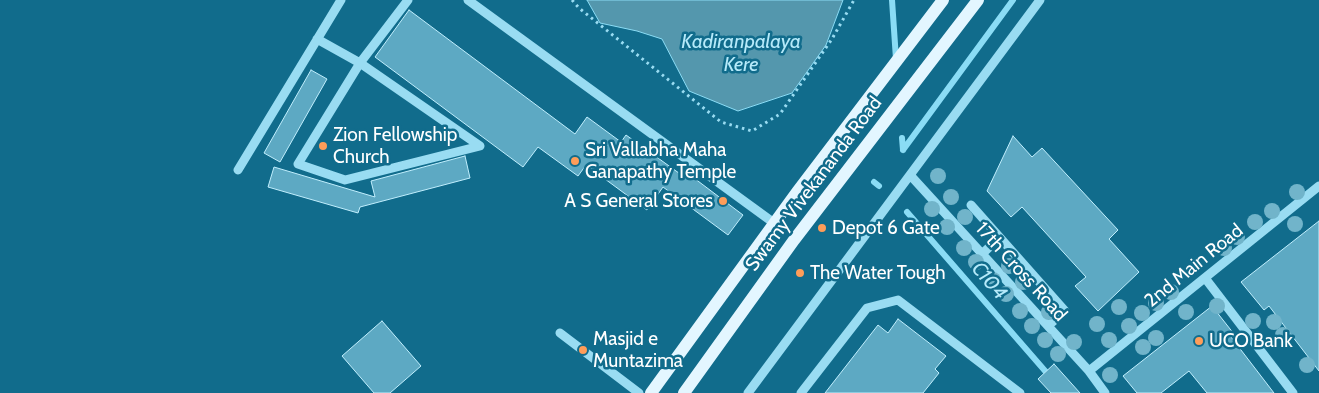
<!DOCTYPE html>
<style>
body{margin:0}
canvas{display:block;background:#116c8c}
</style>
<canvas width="1319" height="393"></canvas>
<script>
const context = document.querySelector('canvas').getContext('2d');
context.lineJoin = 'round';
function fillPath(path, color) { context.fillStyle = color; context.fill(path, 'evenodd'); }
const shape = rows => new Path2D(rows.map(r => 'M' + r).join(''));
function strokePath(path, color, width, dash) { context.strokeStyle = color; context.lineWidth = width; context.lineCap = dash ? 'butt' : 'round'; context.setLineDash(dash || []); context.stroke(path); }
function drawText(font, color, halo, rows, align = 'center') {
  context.font = font + ' Cabin,sans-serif'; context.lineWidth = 5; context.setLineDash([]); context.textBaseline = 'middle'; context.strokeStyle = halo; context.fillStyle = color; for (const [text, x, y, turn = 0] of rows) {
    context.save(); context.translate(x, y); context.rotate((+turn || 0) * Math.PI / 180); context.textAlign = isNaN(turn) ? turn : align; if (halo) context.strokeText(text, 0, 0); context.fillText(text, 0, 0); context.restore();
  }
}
const water = shape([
 [587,0,843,0,826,45,792,93,738,111,689,91,662,39,637,31,600,23,587,0]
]);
const stream = shape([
 [892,0,896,59],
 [902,138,903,150],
 [903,150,1013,0],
 [874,182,879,186],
 [907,212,1046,372]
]);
const building = shape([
 [409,10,575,134,587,117,621,142,626,135,683,176,686,172,743,215,728,235,663,187,647,210,586,165,578,176,538,147,523,167,375,57,409,10],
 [311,70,327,79,280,162,264,153,311,70],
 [1013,136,1032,157,1042,148,1118,230,1109,239,1139,272,1098,311,1075,286,1086,277,1022,207,1011,217,987,191,1013,136],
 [465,156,470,178,360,207,358,213,268,187,274,167,375,197,371,181,465,156],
 [1319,221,1319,371,1269,306,1264,310,1241,282,1319,221],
 [1212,306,1234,334,1231,337,1274,393,1207,393,1189,371,1161,393,1137,393,1123,376,1212,306],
 [898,319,946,356,935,369,939,373,923,393,825,393,878,325,888,333,898,319],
 [382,321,421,366,390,393,374,393,342,356,382,321],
 [1054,364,1080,393,1051,393,1038,379,1054,364]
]);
const path = shape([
 [572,0,579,8,721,122,752,131,780,114,832,39,854,0]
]);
const minor = shape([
 [468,0,774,223],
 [317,39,360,63,480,146,345,180,298,164,360,63,408,0],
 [238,170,341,0],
 [911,176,1089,371,1105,393],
 [971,205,1065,311,1048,326],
 [982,254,999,238],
 [1205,278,1293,393],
 [560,333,639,393],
 [1089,371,1319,186],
 [748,393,1040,0],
 [801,393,867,308,898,300,1020,393]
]);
const major = shape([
 [651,393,797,192,943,0],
 [684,393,794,240,978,0]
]);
const trees = [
 [938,176],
 [1297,192],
 [951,197],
 [932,209],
 [1272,211],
 [965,217],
 [1255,222],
 [1295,224],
 [947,227],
 [1237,237],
 [964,248],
 [1224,248],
 [976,262],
 [1009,266],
 [993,280],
 [1023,282],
 [1171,292],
 [1006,294],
 [1156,303],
 [1217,306],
 [1119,307],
 [1020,311],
 [1049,312],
 [1186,312],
 [1142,313],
 [1253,321],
 [1274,322],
 [1097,324],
 [1032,326],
 [1129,326],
 [1283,335],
 [1156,338],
 [1045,340],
 [1109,340],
 [1074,342],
 [1143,347],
 [1058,354],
 [1307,365],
 [1110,375]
];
const markers = [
 [323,146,5,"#ff9d59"],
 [575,161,5,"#ff9d59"],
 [723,201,5,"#ff9d59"],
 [822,228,5,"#ff9d59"],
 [800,273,5,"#ff9d59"],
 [1199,341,5,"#ff9d59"],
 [583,350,5,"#ff9d59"]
];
const poiNames = [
 ["Zion Fellowship",333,135],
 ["Church",333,157],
 ["Sri Vallabha Maha",585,150],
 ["Ganapathy Temple",585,172],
 ["A S General Stores",713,201,"right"],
 ["Depot 6 Gate",832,228],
 ["The Water Tough",810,273],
 ["Masjid e",593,339],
 ["Muntazima",593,361],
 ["UCO Bank",1209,341]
];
const streetNames = [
 ["Swamy Vivekananda Road",814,184,-53],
 ["2nd Main Road",1194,266,-39],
 ["17th Cross Road",1021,272,48]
];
const waterNames = [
 ["Kadiranpalaya",741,42],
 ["Kere",741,65],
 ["C104",989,281,49]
];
fillPath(water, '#5497ad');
strokePath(water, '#8adcf5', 1);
strokePath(stream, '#8adcf5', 6);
fillPath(building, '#5da9c3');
strokePath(building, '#c0eefd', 1);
strokePath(path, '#99dcf2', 3, [2.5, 4]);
strokePath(minor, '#99dcf2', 9);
strokePath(major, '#e3f6ff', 12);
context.fillStyle = '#71b4ca';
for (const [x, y] of trees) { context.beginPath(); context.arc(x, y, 8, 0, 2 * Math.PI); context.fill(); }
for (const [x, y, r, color] of markers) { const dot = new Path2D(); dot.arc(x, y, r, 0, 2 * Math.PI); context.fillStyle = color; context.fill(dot); strokePath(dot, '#116c8c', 2); }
drawText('19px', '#fff', '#116c8c', poiNames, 'left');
drawText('19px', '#fff', '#116c8c', streetNames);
drawText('italic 20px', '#b6eafa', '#116c8c', waterNames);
</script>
